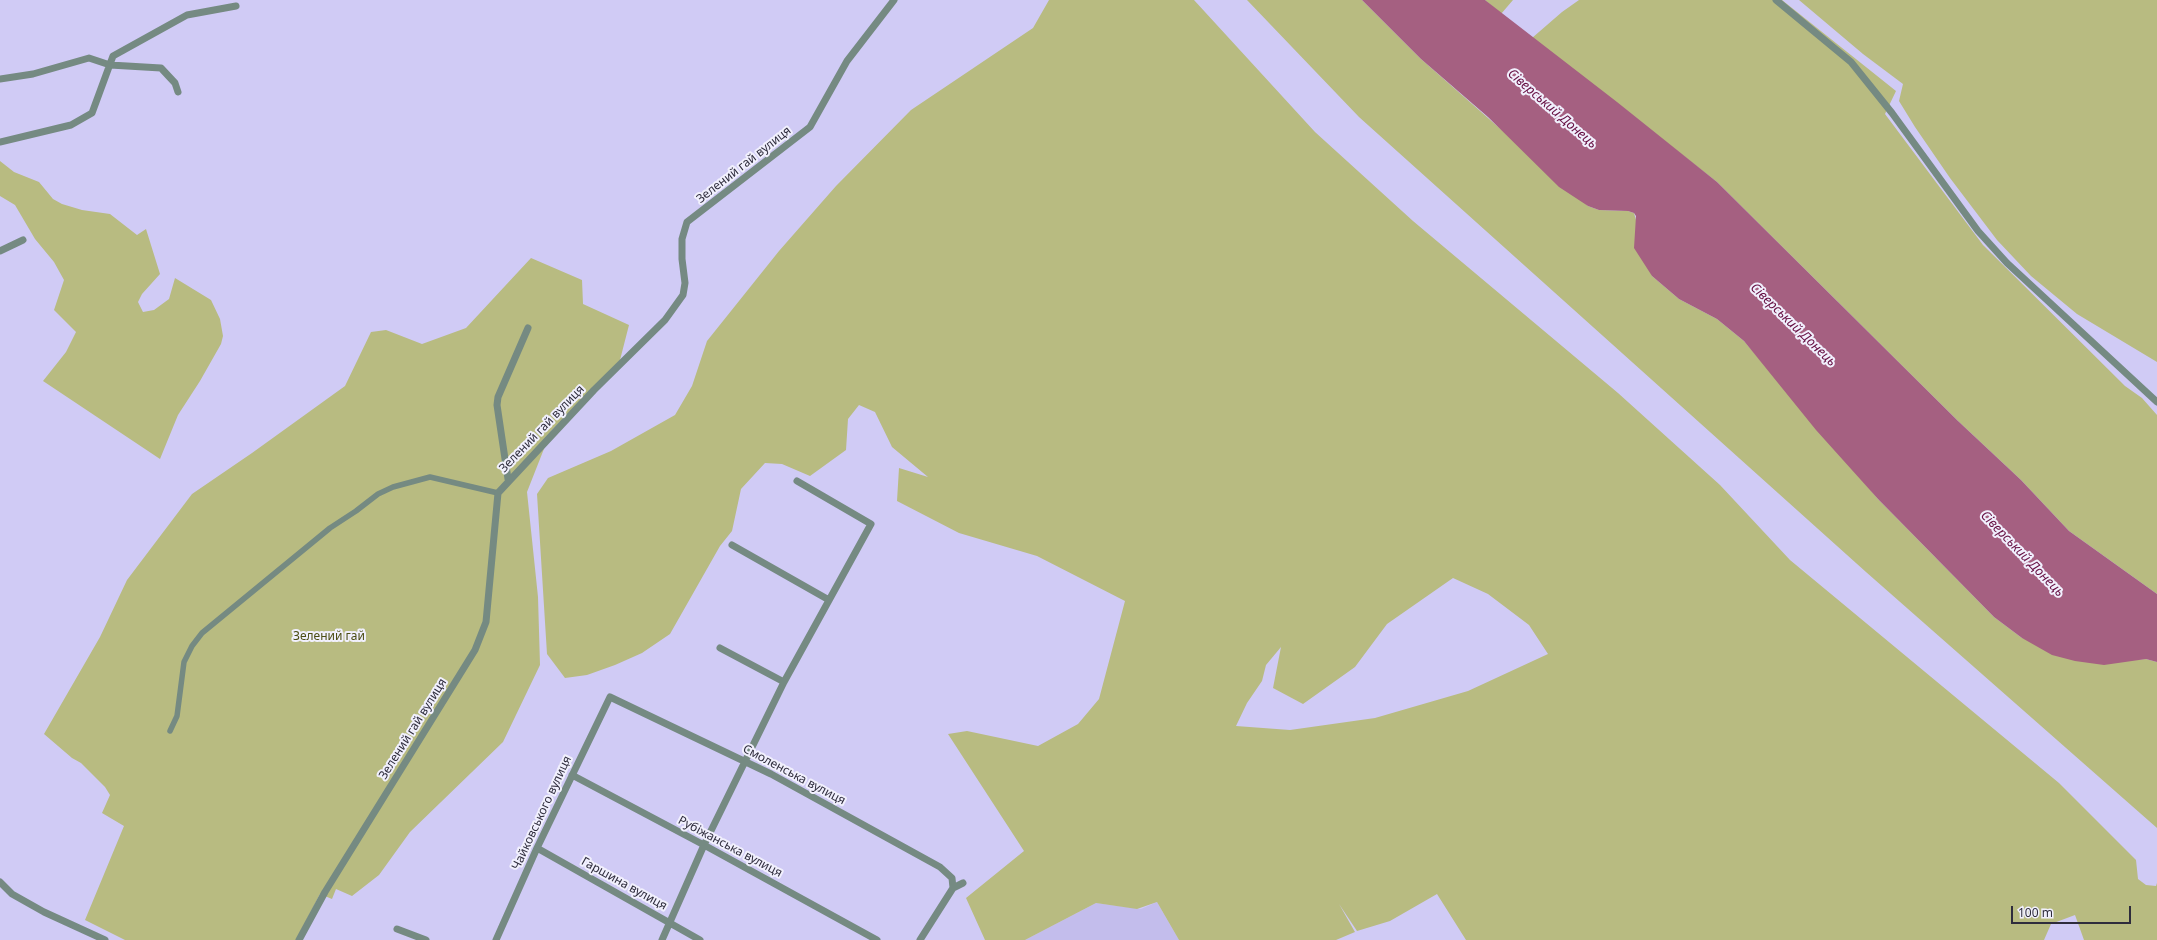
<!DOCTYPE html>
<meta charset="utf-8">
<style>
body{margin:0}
#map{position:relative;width:2157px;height:940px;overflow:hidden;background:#d0cbf5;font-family:"Noto Sans",sans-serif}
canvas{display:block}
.scale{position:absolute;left:2011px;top:906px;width:120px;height:18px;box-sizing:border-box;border:2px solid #2e2c3c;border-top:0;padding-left:5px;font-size:12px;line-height:14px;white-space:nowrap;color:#2e2c3c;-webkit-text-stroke:3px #f1f0fd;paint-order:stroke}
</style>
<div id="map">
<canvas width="2157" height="940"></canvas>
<div class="scale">100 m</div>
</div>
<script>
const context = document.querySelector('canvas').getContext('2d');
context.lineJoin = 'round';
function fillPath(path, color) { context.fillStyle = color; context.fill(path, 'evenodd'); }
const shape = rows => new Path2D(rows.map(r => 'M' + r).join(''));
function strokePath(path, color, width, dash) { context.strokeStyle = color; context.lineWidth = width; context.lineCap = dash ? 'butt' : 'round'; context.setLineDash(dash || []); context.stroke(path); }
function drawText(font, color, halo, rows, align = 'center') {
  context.font = font + ' "Noto Sans",sans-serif'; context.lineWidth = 4; context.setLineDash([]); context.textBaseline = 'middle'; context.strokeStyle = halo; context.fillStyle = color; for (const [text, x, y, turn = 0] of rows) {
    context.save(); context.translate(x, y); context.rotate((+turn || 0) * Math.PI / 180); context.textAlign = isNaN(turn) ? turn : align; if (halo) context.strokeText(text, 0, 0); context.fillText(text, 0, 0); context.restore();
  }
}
const built = shape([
 [1157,902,1179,940,1025,940,1096,903,1141,909]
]);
const green = shape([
 [1049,0,1194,0,1315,132,1413,221,1618,393,1720,485,1790,560,2059,783,2136,860,2138,879,2146,885,2156,886,2157,883,2157,940,2084,940,2075,915,2051,924,2044,940,1466,940,1437,894,1390,921,1357,931,1339,904,1355,932,1336,940,1179,940,1157,902,1137,909,1096,903,1025,940,985,940,966,898,1024,851,948,734,967,731,1038,746,1078,724,1099,699,1125,601,1037,556,959,533,897,501,899,468,928,477,892,447,875,412,859,405,848,419,846,450,810,476,782,464,765,463,741,489,732,531,720,546,670,634,642,653,615,665,587,675,565,678,547,654,537,494,548,478,611,451,675,415,692,386,707,341,779,251,836,186,911,110,1033,28],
 [1453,578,1488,594,1529,625,1548,654,1468,691,1375,718,1290,730,1236,726,1247,703,1262,681,1266,665,1281,647,1273,688,1303,704,1355,667,1387,624],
 [1247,0,1362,0,1421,59,1588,206,1599,210,1628,211,1634,213,1652,276,1679,299,1717,319,1744,341,1878,499,1994,617,2022,638,2132,660,2146,659,2157,662,2157,828,1866,572,1359,117],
 [1485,0,1513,0,1501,14],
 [1579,0,1782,0,1896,91,1885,114,1983,245,2125,386,2142,398,2157,415,2157,594,2069,531,2021,480,1958,421,1717,182,1532,38,1562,12],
 [1799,0,2157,0,2157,362,2077,314,2031,276,1997,240,1950,178,1915,127,1899,101,1903,84,1863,54],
 [0,161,14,172,39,182,53,199,62,204,82,210,110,214,137,235,146,229,160,274,142,294,138,302,143,312,154,310,169,299,175,278,211,300,220,319,223,336,221,344,200,381,178,415,160,459,43,381,66,352,76,332,54,310,64,280,54,262,35,239,15,205,0,196],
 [531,258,582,280,583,304,629,325,620,360,551,431,527,492,538,597,540,665,503,742,410,832,379,875,352,896,336,889,332,899,320,894,296,940,125,940,85,920,124,826,102,813,110,795,105,787,81,763,72,758,44,734,100,637,127,580,192,494,252,453,345,386,371,332,386,330,422,344,466,328]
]);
const water = shape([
 [1362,0,1485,0,1617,102,1717,182,1958,421,2021,480,2069,531,2157,594,2157,662,2146,659,2104,665,2075,661,2052,655,2022,638,1994,617,1878,499,1816,430,1744,341,1717,319,1679,299,1652,276,1634,248,1636,216,1634,213,1628,211,1599,210,1588,206,1559,187,1488,117,1421,59]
]);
const pedestrian = shape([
 [170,731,177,716,184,662,192,646,202,633,330,528,356,511,378,494,393,487,430,477,498,493]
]);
const minor = shape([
 [1776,0,1851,62,1892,113,1978,231,2007,263,2157,402],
 [0,79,33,74,89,58,110,65,161,68,175,83,178,92],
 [0,142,71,125,92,113,113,56,187,15,236,6],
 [0,251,23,240],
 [508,479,497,405,498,397,528,328],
 [732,545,829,600],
 [720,648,784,682],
 [572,775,704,845,877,940],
 [537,848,700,940],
 [0,882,12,894,44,912,105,940],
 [397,929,426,940],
 [299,940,325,892,475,650,486,622,498,493,594,390,665,320,683,295,685,283,682,259,682,239,687,222,810,127,847,61,894,0],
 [496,940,537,848,610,697,771,774,940,867,952,878,953,888],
 [662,940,704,845,784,682,871,524,797,481],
 [920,940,953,888,963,883]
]);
const streetNames = [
 ["Зелений гай вулиця",744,165,-38],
 ["Зелений гай вулиця",542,429,-46],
 ["Зелений гай вулиця",413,729,-58],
 ["Смоленська вулиця",794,775,28],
 ["Чайковського вулиця",542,813,-65],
 ["Рубіжанська вулиця",730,847,28],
 ["Гаршина вулиця",624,884,29]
];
const parkNames = [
 ["Зелений гай",329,637]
];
const waterNames = [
 ["Сіверський Донець",1552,109,41],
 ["Сіверський Донець",1793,325,44],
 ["Сіверський Донець",2022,554,46]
];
fillPath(built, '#c3bdec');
fillPath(green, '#b8bb81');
fillPath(water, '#a56081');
strokePath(pedestrian, '#758a82', 5.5);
strokePath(minor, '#758a82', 7);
drawText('12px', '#2e2c3c', '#f1f0fd', streetNames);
drawText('12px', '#4b4d13', '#f1f0fd', parkNames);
drawText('italic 13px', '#650d41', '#f1f0fd', waterNames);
</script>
